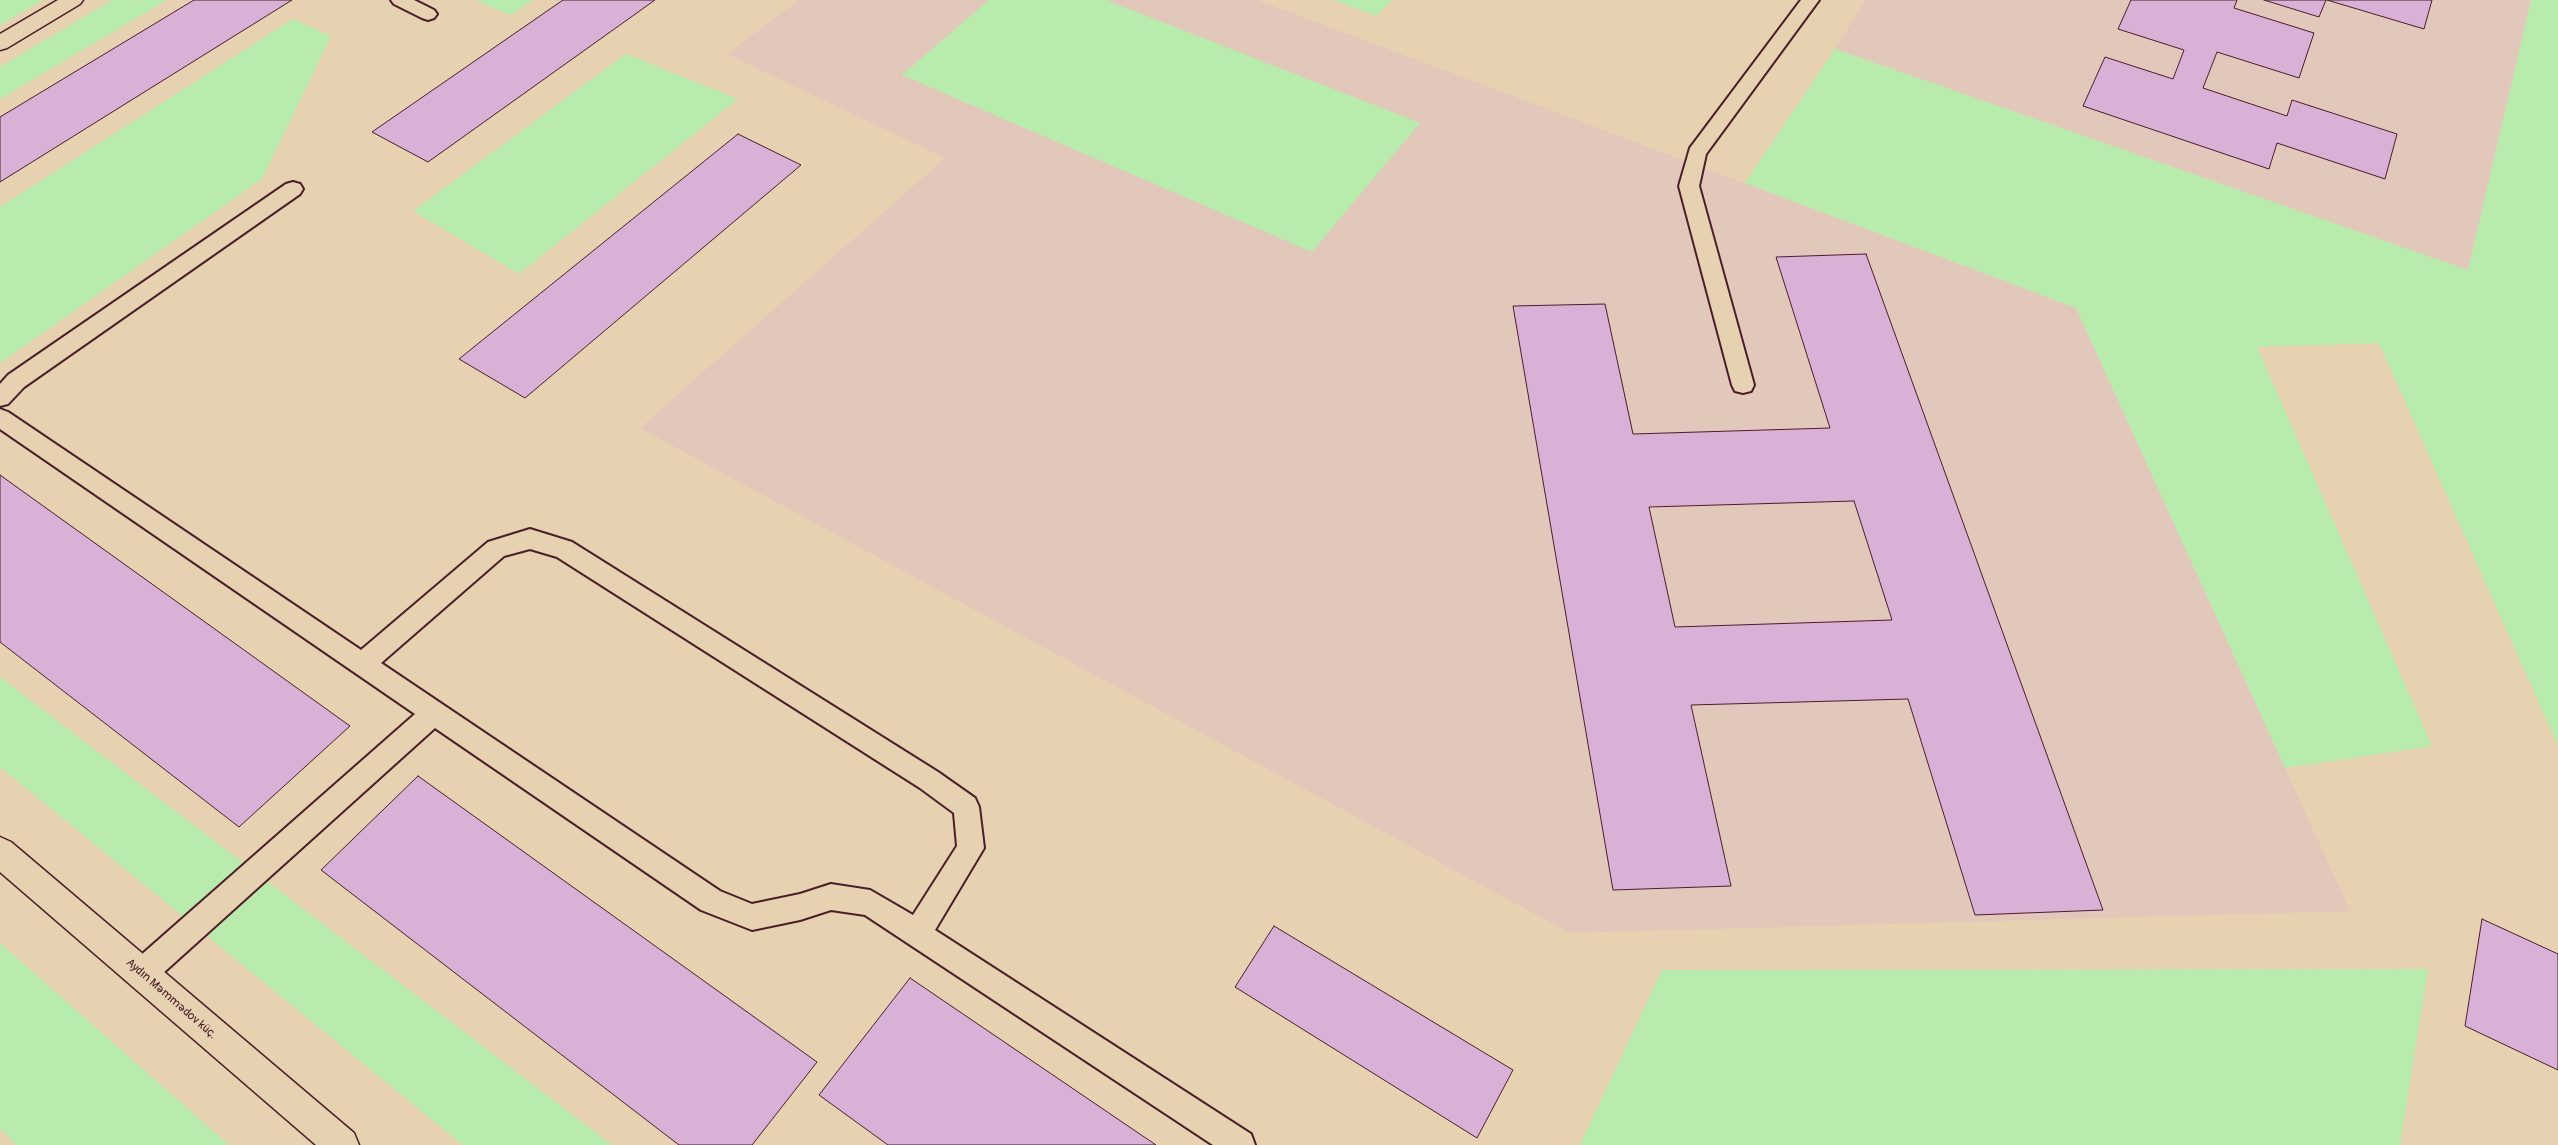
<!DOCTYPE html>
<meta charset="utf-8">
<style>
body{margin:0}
canvas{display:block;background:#e6d1b0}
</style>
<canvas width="2558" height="1145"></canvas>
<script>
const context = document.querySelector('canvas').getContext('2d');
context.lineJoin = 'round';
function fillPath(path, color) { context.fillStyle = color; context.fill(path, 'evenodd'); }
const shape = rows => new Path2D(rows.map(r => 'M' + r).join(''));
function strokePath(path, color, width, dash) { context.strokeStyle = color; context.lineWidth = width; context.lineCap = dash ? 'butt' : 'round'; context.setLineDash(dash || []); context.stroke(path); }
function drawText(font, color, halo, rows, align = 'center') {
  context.font = font + ' Pangolin,sans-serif'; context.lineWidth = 4.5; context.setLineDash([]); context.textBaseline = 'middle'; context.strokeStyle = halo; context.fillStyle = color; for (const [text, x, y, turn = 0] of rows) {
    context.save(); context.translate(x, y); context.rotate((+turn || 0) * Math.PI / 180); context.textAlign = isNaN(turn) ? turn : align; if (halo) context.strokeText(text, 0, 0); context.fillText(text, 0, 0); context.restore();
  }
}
const built = shape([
 [799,0,1257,0,2076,308,2350,911,1570,933,640,428,945,158,727,54],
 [1866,0,2531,0,2468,270,1835,49]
]);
const green = shape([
 [0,0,43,0,0,25],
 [112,0,167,0,0,99,0,67],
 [475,0,533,0,511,15],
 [989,0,1106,0,1420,123,1312,252,902,75],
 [1334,0,1392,0,1376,16],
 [2531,0,2558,0,2558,746,2379,343,2257,347,2432,746,2285,768,2076,308,1745,183,1835,49,2468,270],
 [293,19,331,36,262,179,0,363,0,207],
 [626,54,738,99,519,274,413,211],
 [0,677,612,1145,463,1145,0,767],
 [0,943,229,1145,17,1145,0,1129],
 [2428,969,2400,1145,1580,1145,1662,970]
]);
const building = shape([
 [194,0,292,0,0,182,0,117,194,0],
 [563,0,655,0,428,162,372,132,563,0],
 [2131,0,2237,0,2234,8,2314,33,2299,78,2217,52,2203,88,2287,116,2292,100,2397,134,2385,179,2277,143,2269,169,2083,106,2105,57,2173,79,2184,50,2118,29,2131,0],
 [2264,0,2326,0,2319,17,2264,0],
 [2327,0,2432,0,2424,29,2327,0],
 [738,134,801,165,525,398,459,359,738,134],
 [1866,254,2103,910,1975,915,1908,699,1691,705,1731,886,1613,890,1513,306,1605,304,1633,434,1830,428,1776,257,1866,254],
 [1854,501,1892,620,1675,627,1649,507,1854,501],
 [0,475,350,726,239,827,0,642,0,475],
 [418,776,817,1062,752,1145,679,1145,321,870,418,776],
 [2482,919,2558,954,2558,1070,2465,1026,2482,919],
 [1274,926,1513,1070,1477,1138,1235,987,1274,926],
 [910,978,1156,1145,888,1145,819,1095,910,978]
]);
const lane = shape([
 [391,0,414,0,434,10,437,14,434,18,428,20,422,18,394,4,391,0],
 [1801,0,1819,0,1706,154,1699,186,1754,385,1751,391,1743,393,1735,391,1732,385,1679,186,1690,148,1801,0],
 [293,182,300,184,303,189,300,194,24,387,8,404,0,406,0,384,8,375,286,184,293,182],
 [0,409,8,412,361,650,488,542,530,529,572,542,938,772,975,798,979,807,984,848,935,930,1251,1134,1255,1145,1213,1145,865,915,831,910,800,920,752,930,701,910,435,728,152,983,142,987,132,983,128,973,132,963,415,714,0,429,0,409],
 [530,549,557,557,920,788,954,813,957,846,913,915,870,890,831,884,800,894,752,904,720,891,381,663,504,556,530,549]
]);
const secondary = shape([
 [58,0,83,0,80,4,7,48,0,50,0,34,58,0],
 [0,837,11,842,354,1133,359,1145,316,1145,0,872,0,837]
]);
const streetNames = [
 ["Aydın Məmmədov küç.",171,999,41]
];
fillPath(built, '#e2c7bb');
fillPath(green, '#b8ecac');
fillPath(building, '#d9b0d6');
strokePath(building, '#4a1f2b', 1);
strokePath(lane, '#4a1f2b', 4);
strokePath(secondary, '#4a1f2b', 3);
fillPath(lane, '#e6d1b0');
fillPath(secondary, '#e6d1b0');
drawText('12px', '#4a1f2b', '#e6d1b0', streetNames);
</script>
